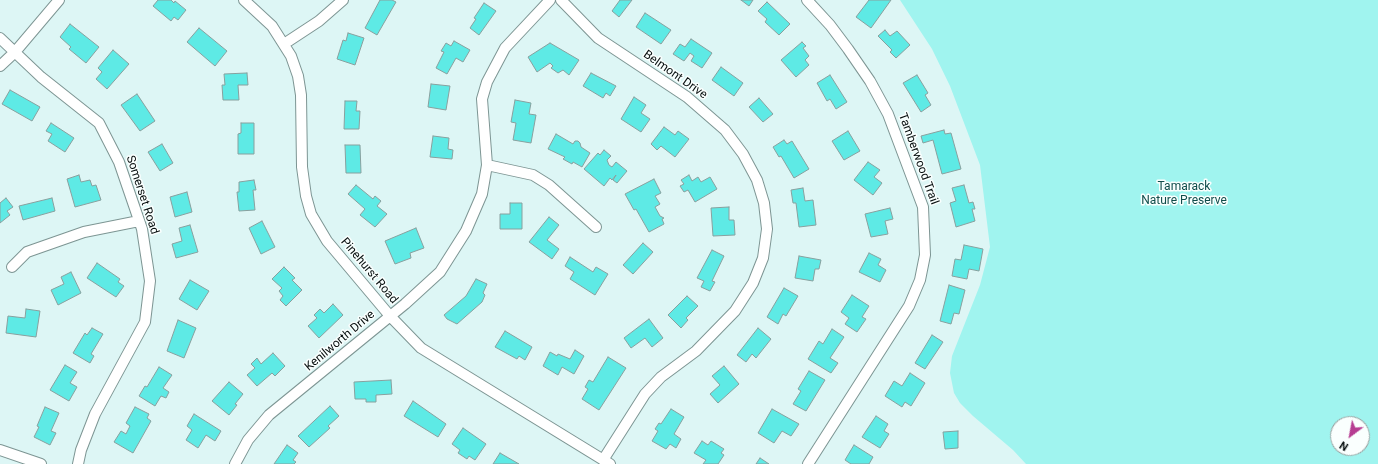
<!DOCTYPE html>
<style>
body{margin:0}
#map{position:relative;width:1378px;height:464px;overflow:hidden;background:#ddf6f5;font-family:Roboto,sans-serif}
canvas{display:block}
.north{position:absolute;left:1330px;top:416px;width:40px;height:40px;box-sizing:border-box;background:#fafffe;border:1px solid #999f9e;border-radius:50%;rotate:212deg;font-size:11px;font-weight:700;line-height:16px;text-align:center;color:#070f0f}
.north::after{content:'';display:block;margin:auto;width:14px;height:18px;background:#b63d92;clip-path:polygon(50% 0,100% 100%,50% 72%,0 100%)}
</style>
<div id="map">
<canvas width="1378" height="464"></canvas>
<div class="north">N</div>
</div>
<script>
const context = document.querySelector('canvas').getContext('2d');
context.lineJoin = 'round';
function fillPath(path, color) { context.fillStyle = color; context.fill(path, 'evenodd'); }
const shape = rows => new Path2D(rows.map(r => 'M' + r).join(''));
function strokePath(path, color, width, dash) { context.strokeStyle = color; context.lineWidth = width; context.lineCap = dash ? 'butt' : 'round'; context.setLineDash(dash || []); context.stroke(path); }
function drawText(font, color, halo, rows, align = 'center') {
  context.font = font + ' Roboto,sans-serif'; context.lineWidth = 3; context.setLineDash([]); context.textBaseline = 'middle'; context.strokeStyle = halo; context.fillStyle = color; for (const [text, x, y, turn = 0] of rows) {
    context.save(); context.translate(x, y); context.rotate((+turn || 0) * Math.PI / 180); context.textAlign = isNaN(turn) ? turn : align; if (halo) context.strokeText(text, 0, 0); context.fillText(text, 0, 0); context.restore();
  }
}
const green = shape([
 [900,0,1378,0,1378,464,1026,464,1013,450,973,416,960,403,954,393,950,373,952,356,980,285,990,247,980,165,950,86,932,49],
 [1338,424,1362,424,1362,448,1338,448]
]);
const building = shape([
 [158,0,171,0,174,3,175,1,186,10,178,20,174,17,171,21,153,6,158,0],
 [380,0,392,0,396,2,377,35,365,28,380,0],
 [620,0,632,0,619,17,612,11,620,0],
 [741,0,753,0,749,6,741,0],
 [869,0,891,0,871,28,856,17,869,0],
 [767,2,790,24,779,35,765,22,767,19,758,11,767,2],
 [484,3,496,11,479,35,470,28,476,19,474,18,484,3],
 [645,13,671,30,661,44,636,27,645,13],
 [70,24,99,47,86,63,69,49,71,47,60,37,70,24],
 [199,28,227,51,215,66,187,42,199,28],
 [885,30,890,36,897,31,910,45,896,58,890,52,892,50,878,36,885,30],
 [348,33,364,38,355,65,337,59,343,40,346,41,348,33],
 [691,39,712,53,702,68,691,61,694,56,690,53,684,61,673,54,680,44,685,47,691,39],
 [454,41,470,50,463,62,456,58,447,74,436,68,444,52,441,51,446,43,451,46,454,41],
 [802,42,806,46,803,48,809,56,805,60,809,65,796,77,781,60,802,42],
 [550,43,579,60,569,75,563,70,558,73,551,68,553,66,550,63,537,72,528,57,550,43],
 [113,50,129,64,107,89,96,79,102,72,98,68,113,50],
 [721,67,743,83,734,96,712,80,721,67],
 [247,73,248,85,238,85,239,100,223,100,222,85,225,85,224,74,247,73],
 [591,73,616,86,610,96,606,93,603,98,583,86,591,73],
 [830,75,847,102,836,109,830,99,827,101,817,83,830,75],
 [917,75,928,93,925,95,931,105,921,112,903,83,917,75],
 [431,84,450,86,446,110,428,107,431,84],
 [10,90,40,107,32,121,2,104,10,90],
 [137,94,155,121,140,131,121,105,137,94],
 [634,97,646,105,641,113,650,119,641,132,621,119,634,97],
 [759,98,773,114,763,122,749,107,759,98],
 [515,100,531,103,529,114,536,115,531,143,513,140,516,123,511,122,515,100],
 [345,101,357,101,356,111,360,111,359,129,344,129,345,101],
 [51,123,74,138,65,152,48,141,52,134,46,131,51,123],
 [241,123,254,123,254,154,238,154,238,134,241,133,241,123],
 [664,127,675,135,678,131,689,139,675,157,661,146,657,150,651,144,664,127],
 [944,130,945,134,951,133,961,169,942,174,933,140,923,143,921,136,944,130],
 [848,131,860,151,844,160,832,141,848,131],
 [556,134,573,144,575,141,578,141,580,143,581,147,590,153,582,167,573,162,572,164,563,159,565,157,548,149,556,134],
 [433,136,449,138,448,149,453,150,452,159,430,157,433,136],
 [784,140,787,144,792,141,809,169,794,178,781,156,779,157,773,147,784,140],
 [162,144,173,163,160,171,148,152,162,144],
 [345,145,360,145,361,173,346,173,345,145],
 [604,150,611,156,607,160,609,165,612,167,616,162,627,171,617,183,613,180,616,175,612,180,610,178,604,186,584,169,598,153,600,155,604,150],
 [868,162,880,170,874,177,882,183,873,195,854,180,868,162],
 [79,175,81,182,90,180,92,186,96,185,101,200,75,207,67,179,79,175],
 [689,175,692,181,698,177,701,182,710,177,717,189,695,202,688,190,684,192,680,186,684,184,681,180,689,175],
 [654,179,661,193,655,196,660,204,655,207,660,216,664,218,662,219,664,224,649,232,636,209,634,210,625,194,654,179],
 [254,180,256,190,253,190,255,210,239,211,237,192,239,192,239,182,254,180],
 [356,185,373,199,375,196,381,201,377,206,387,214,375,227,360,215,365,209,348,194,356,185],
 [964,185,969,203,973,202,975,209,972,209,975,221,956,227,950,203,956,201,952,188,964,185],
 [803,188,805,201,813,200,816,225,799,227,796,203,793,203,791,190,803,188],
 [187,192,192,212,175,217,170,197,187,192],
 [6,198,13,207,7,211,10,215,0,223,0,203,6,198],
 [52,198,55,211,23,220,19,206,52,198],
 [510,203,522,203,522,229,500,229,500,214,510,214,510,203],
 [729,207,729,220,734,220,735,235,713,236,711,208,729,207],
 [890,208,893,219,885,221,888,234,871,237,865,214,890,208],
 [549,217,559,225,547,240,559,249,552,259,529,242,549,217],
 [262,221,275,247,261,254,249,228,262,221],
 [190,225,198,252,176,258,172,244,182,241,179,228,190,225],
 [416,228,424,248,410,253,411,258,395,264,385,241,416,228],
 [643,243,653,252,633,274,623,265,643,243],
 [964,245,983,249,979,271,969,269,967,279,952,276,955,259,961,260,964,245],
 [712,250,724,256,712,281,715,282,710,291,701,287,704,281,697,278,712,250],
 [869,253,881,259,878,265,886,270,880,282,859,272,869,253],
 [799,256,821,260,819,269,815,269,813,281,795,278,799,256],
 [570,257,593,272,596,267,608,274,595,295,570,279,574,272,565,266,570,257],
 [97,263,120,279,118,282,124,286,116,297,87,278,97,263],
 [284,267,295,278,292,280,302,290,286,306,280,300,283,296,279,291,282,288,272,279,284,267],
 [71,272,81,293,58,305,51,290,64,284,61,277,71,272],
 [476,279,487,284,483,293,485,295,482,302,457,324,447,319,444,315,466,296,476,279],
 [190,280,209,291,197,310,179,299,190,280],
 [949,285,965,290,959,314,954,313,951,324,940,321,949,285],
 [784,288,798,296,786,316,783,314,778,324,767,317,784,288],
 [852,295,869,306,862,317,866,319,857,332,845,324,849,318,841,312,852,295],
 [687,296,698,306,686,318,688,320,681,328,668,315,687,296],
 [333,304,343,315,319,338,308,326,317,318,314,315,320,309,324,313,333,304],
 [26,309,40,311,36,337,6,333,8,316,25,318,26,309],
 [649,319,663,338,652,347,645,338,631,348,624,338,649,319],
 [178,320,196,328,184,358,167,351,178,320],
 [92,328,103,334,91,354,94,356,90,363,73,353,85,333,87,335,92,328],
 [758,328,771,339,756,358,752,354,746,362,737,355,758,328],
 [832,329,844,337,830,358,838,363,831,373,808,359,819,341,823,344,832,329],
 [505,331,532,347,525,360,519,356,517,359,495,347,505,331],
 [932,335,943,342,925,369,915,363,932,335],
 [575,350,584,356,574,374,562,367,558,375,543,366,550,352,557,356,558,354,570,359,575,350],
 [273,353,285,366,275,376,272,373,257,386,247,375,255,368,251,364,257,358,261,364,273,353],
 [608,357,626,368,599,410,582,399,588,389,585,387,589,380,593,382,608,357],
 [65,365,77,372,70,383,77,387,69,401,50,390,65,365],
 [724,366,739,384,718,403,710,394,720,385,712,376,724,366],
 [159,367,172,375,163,388,169,392,166,398,161,396,155,406,139,396,145,386,147,387,159,367],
 [809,371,825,380,806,411,793,404,801,391,798,389,809,371],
 [910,373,925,383,911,406,905,402,902,407,885,396,894,381,902,386,910,373],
 [391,380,392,394,376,395,376,402,366,402,366,399,355,399,354,382,391,380],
 [229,382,243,394,235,404,237,405,229,415,212,401,229,382],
 [413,401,446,424,438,437,404,416,413,401],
 [330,406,339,416,328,426,330,428,309,447,298,436,330,406],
 [45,407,59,413,51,431,56,433,50,445,34,437,39,427,37,426,45,407],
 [135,407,149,414,147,418,151,421,133,453,114,442,121,431,126,434,130,426,126,423,135,407],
 [671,409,684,417,674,434,681,439,676,448,670,444,666,449,652,441,658,431,655,429,659,423,661,424,671,409],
 [772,409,799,424,791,436,782,431,774,443,758,433,772,409],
 [194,414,221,431,215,441,206,435,198,448,186,440,192,430,187,426,194,414],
 [876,416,888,424,884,431,889,434,880,448,862,437,876,416],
 [463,428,486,444,475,460,469,456,467,459,458,453,460,450,452,444,463,428],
 [958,431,958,448,945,449,943,432,958,431],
 [702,441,708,445,711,441,724,449,721,453,724,455,718,464,703,464,706,460,694,453,702,441],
 [287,445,298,453,293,460,296,462,294,464,274,464,287,445],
 [854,445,873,457,869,464,851,464,845,460,854,445],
 [500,453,519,464,493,464,500,453],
 [760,458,769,464,756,464,760,458]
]);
const minor = shape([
 [244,0,272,26,291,56,298,76,301,95,302,167,306,196,311,214,327,241,390,316,421,348,610,464],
 [561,0,598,38,687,97,725,130,743,154,757,180,764,203,767,229,763,258,753,283,735,311,696,351,661,377,645,394,603,460],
 [807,0,830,25,848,49,870,81,888,114,923,207,925,255,920,280,909,306,808,464],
 [0,38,41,77,99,123,119,162,142,229,150,281,145,322,95,414,81,450,78,464],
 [284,44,319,21,343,0],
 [0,66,15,52,59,0],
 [487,165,533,175,549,185,596,227],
 [12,267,27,252,84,232,139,221],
 [0,450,41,464],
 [235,464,248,440,269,415,405,304,440,272,466,231,482,194,487,165,482,99,487,82,505,48,550,0]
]);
const streetNames = [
 ["Belmont Drive",675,75,35],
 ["Tamberwood Trail",918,159,70],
 ["Somerset Road",142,195,72],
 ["Pinehurst Road",369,271,50],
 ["Kenilworth Drive",340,341,-40]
];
const parkNames = [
 ["Tamarack",1184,187],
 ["Nature Preserve",1184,201]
];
fillPath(green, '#a0f4ef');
fillPath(building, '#5eeae5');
strokePath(building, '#88a09e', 1);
strokePath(minor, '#7d9593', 12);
strokePath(minor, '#fff', 10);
drawText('12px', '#070f0f', '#fafffe', streetNames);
drawText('12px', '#0f4d4b', '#fafffe', parkNames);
</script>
